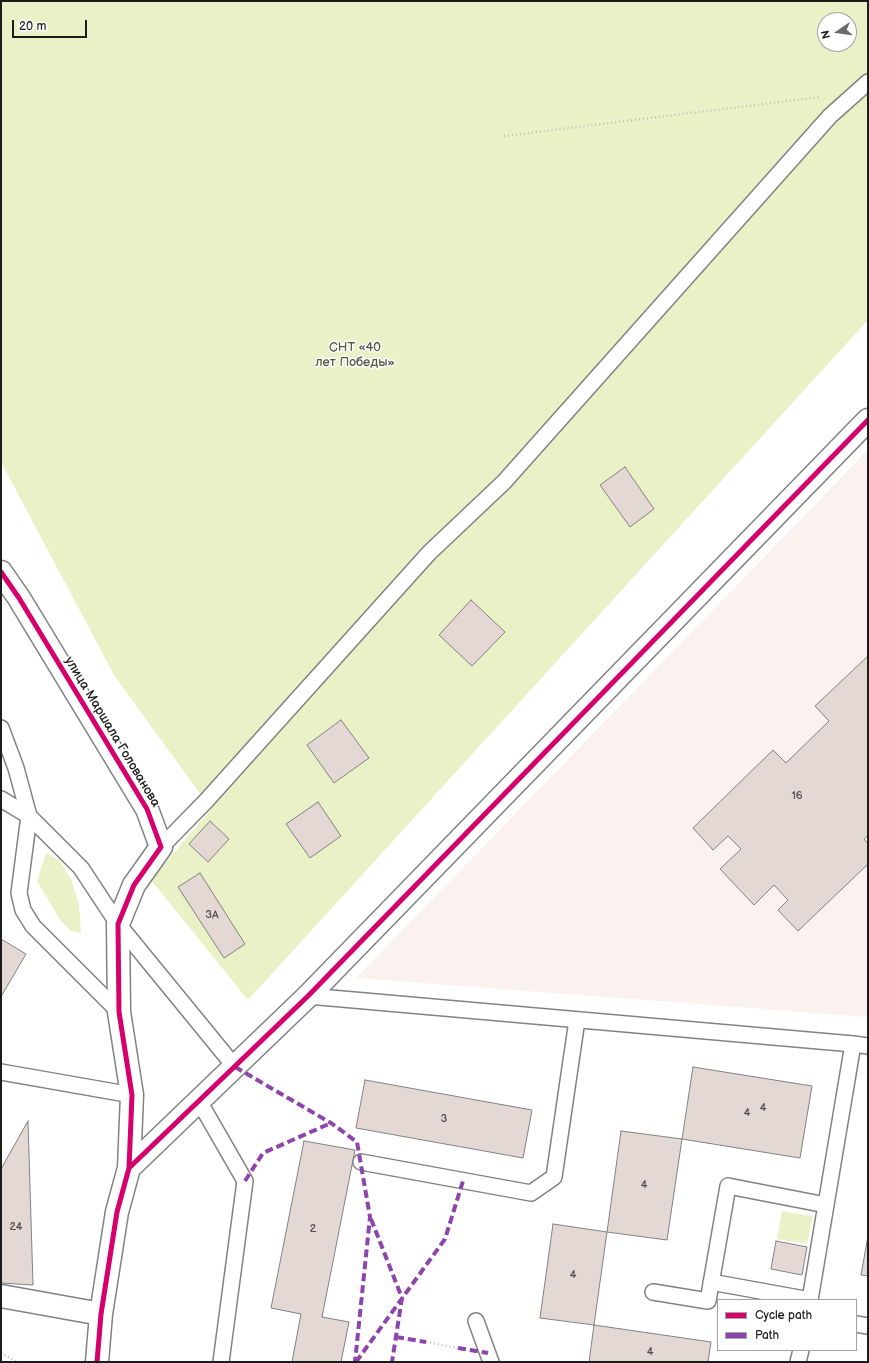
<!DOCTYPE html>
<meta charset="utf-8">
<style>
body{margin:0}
#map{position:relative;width:869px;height:1363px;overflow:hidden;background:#fff;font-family:"Balsamiq Sans",sans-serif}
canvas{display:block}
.frame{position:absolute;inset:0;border:2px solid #1c1c1c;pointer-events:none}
.legend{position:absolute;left:717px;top:1299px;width:140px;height:52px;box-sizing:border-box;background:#fff;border:1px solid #a4a4a4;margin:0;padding:5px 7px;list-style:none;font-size:12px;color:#1c1c1c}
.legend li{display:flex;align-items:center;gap:8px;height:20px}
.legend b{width:20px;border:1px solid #a4a4a4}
.north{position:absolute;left:817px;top:12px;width:40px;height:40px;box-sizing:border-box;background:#fff;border:1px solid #a4a4a4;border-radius:50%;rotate:257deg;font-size:11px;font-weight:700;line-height:16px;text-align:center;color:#1c1c1c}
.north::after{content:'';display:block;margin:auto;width:14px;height:18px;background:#6b6b6b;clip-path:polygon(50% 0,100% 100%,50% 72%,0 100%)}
.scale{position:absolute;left:12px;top:20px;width:75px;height:18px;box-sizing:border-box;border:2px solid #1c1c1c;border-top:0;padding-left:5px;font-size:12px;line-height:14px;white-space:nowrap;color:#1c1c1c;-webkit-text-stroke:3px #fff;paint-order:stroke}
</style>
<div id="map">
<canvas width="869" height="1363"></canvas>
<div class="frame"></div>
<ul class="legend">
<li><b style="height:5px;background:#d6006c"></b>Cycle path</li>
<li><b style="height:5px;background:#8e44ad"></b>Path</li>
</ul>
<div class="north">N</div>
<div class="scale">20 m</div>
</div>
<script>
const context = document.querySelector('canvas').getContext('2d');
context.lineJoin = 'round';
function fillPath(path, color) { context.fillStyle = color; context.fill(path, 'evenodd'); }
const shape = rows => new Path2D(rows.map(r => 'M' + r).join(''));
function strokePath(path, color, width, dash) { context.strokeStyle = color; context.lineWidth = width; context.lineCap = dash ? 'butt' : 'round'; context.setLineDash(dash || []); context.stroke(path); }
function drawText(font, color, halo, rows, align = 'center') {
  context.font = font + ' "Balsamiq Sans",sans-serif'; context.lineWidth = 3; context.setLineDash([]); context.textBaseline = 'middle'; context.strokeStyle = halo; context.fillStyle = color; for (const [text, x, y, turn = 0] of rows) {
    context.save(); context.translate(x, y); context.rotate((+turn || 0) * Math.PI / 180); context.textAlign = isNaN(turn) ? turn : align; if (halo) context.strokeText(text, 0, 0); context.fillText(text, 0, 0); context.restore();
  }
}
const built = shape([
 [868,450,868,1017,356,978]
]);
const green = shape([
 [1,1,868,1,868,320,248,1000,151,880,211,809,114,675,1,462],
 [825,20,849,20,849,44,825,44],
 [46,853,59,860,71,879,79,904,81,933,71,931,60,920,37,881],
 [782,1211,813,1216,807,1244,777,1239]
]);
const building = shape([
 [625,467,654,509,630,527,600,485,625,467],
 [471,600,505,632,472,666,439,635,471,600],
 [868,656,868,835,864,839,868,844,868,864,798,931,778,910,788,900,774,885,754,905,720,869,741,849,728,836,713,850,693,828,773,750,786,763,829,721,815,706,868,656],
 [341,720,369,758,334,783,307,745,341,720],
 [318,802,341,836,310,858,286,824,318,802],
 [210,821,229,839,208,862,189,844,210,821],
 [200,873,245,944,224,958,178,887,200,873],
 [1,939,26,954,2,995,1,995,1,939],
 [693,1067,812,1086,800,1158,682,1139,693,1067],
 [365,1080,532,1110,523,1158,356,1128,365,1080],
 [28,1121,33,1285,1,1283,1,1169,28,1121],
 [621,1131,682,1139,667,1240,607,1232,621,1131],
 [304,1141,355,1150,322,1317,349,1322,341,1362,292,1362,301,1314,271,1308,304,1141],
 [553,1224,607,1232,594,1325,540,1318,553,1224],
 [868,1236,868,1276,861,1275,868,1236],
 [776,1241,807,1247,802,1275,771,1269,776,1241],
 [594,1325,711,1342,708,1362,589,1362,594,1325]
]);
const path = shape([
 [504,136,820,97],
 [426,1342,458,1348],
 [1,1353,17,1362]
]);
const lane = shape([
 [1,728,16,768,29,816,81,868,118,924,235,1067],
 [1,799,29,816,19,893,23,910,33,926,119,1012],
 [161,847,206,801,429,553,504,482,830,116,868,82],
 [308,996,853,1044,810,1300],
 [853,1044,868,1046],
 [1,1072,132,1095],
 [199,1101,245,1181,221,1362],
 [361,1162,531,1193,554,1177,577,1020],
 [711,1282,810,1300],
 [653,1292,708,1301,728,1186,826,1205],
 [476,1321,491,1362],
 [856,1324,868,1326],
 [798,1362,801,1350]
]);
const street = shape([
 [1,572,19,598,147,809,161,847,134,885,118,924,119,1012,132,1095,129,1168],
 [1,1296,101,1314],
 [97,1362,101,1314,117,1212,129,1168,308,996,868,420]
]);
const quiet = shape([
 [235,1067,331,1123,357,1142,370,1217,355,1362],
 [245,1181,263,1153,331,1123],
 [371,1219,402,1298,392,1362],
 [396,1337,426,1342],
 [458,1348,488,1353],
 [356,1362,445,1239,463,1181]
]);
const cycleway = shape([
 [1,572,19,598,147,809,161,847,134,885,118,924,119,1012,132,1095,129,1168],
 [97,1362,101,1314,117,1212,129,1168,308,996,868,420]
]);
const numberNames = [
 ["16",797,796],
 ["3А",212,915],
 ["4",763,1108],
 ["4",747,1113],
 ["3",444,1119],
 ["4",644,1185],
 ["24",16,1227],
 ["2",313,1229],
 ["4",573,1275],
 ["4",650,1352]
];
const parkNames = [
 ["СНТ «40",355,348],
 ["лет Победы»",355,363]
];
const streetNames = [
 ["улица Маршала Голованова",112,732,59]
];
fillPath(built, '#fbf1ee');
fillPath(green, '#eaf1c7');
fillPath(building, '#e4d8d5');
strokePath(building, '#828282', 1);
strokePath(lane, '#828282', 18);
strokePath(street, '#828282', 25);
strokePath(path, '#bebebe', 2.5, [1, 3]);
strokePath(lane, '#fff', 15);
strokePath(street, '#fff', 22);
strokePath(quiet, '#8e44ad', 4, [8, 4]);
strokePath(cycleway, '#d6006c', 5);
drawText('11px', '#4e4b4a', null, numberNames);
drawText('13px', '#545942', '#fff', parkNames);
drawText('13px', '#1c1c1c', '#fff', streetNames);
</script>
